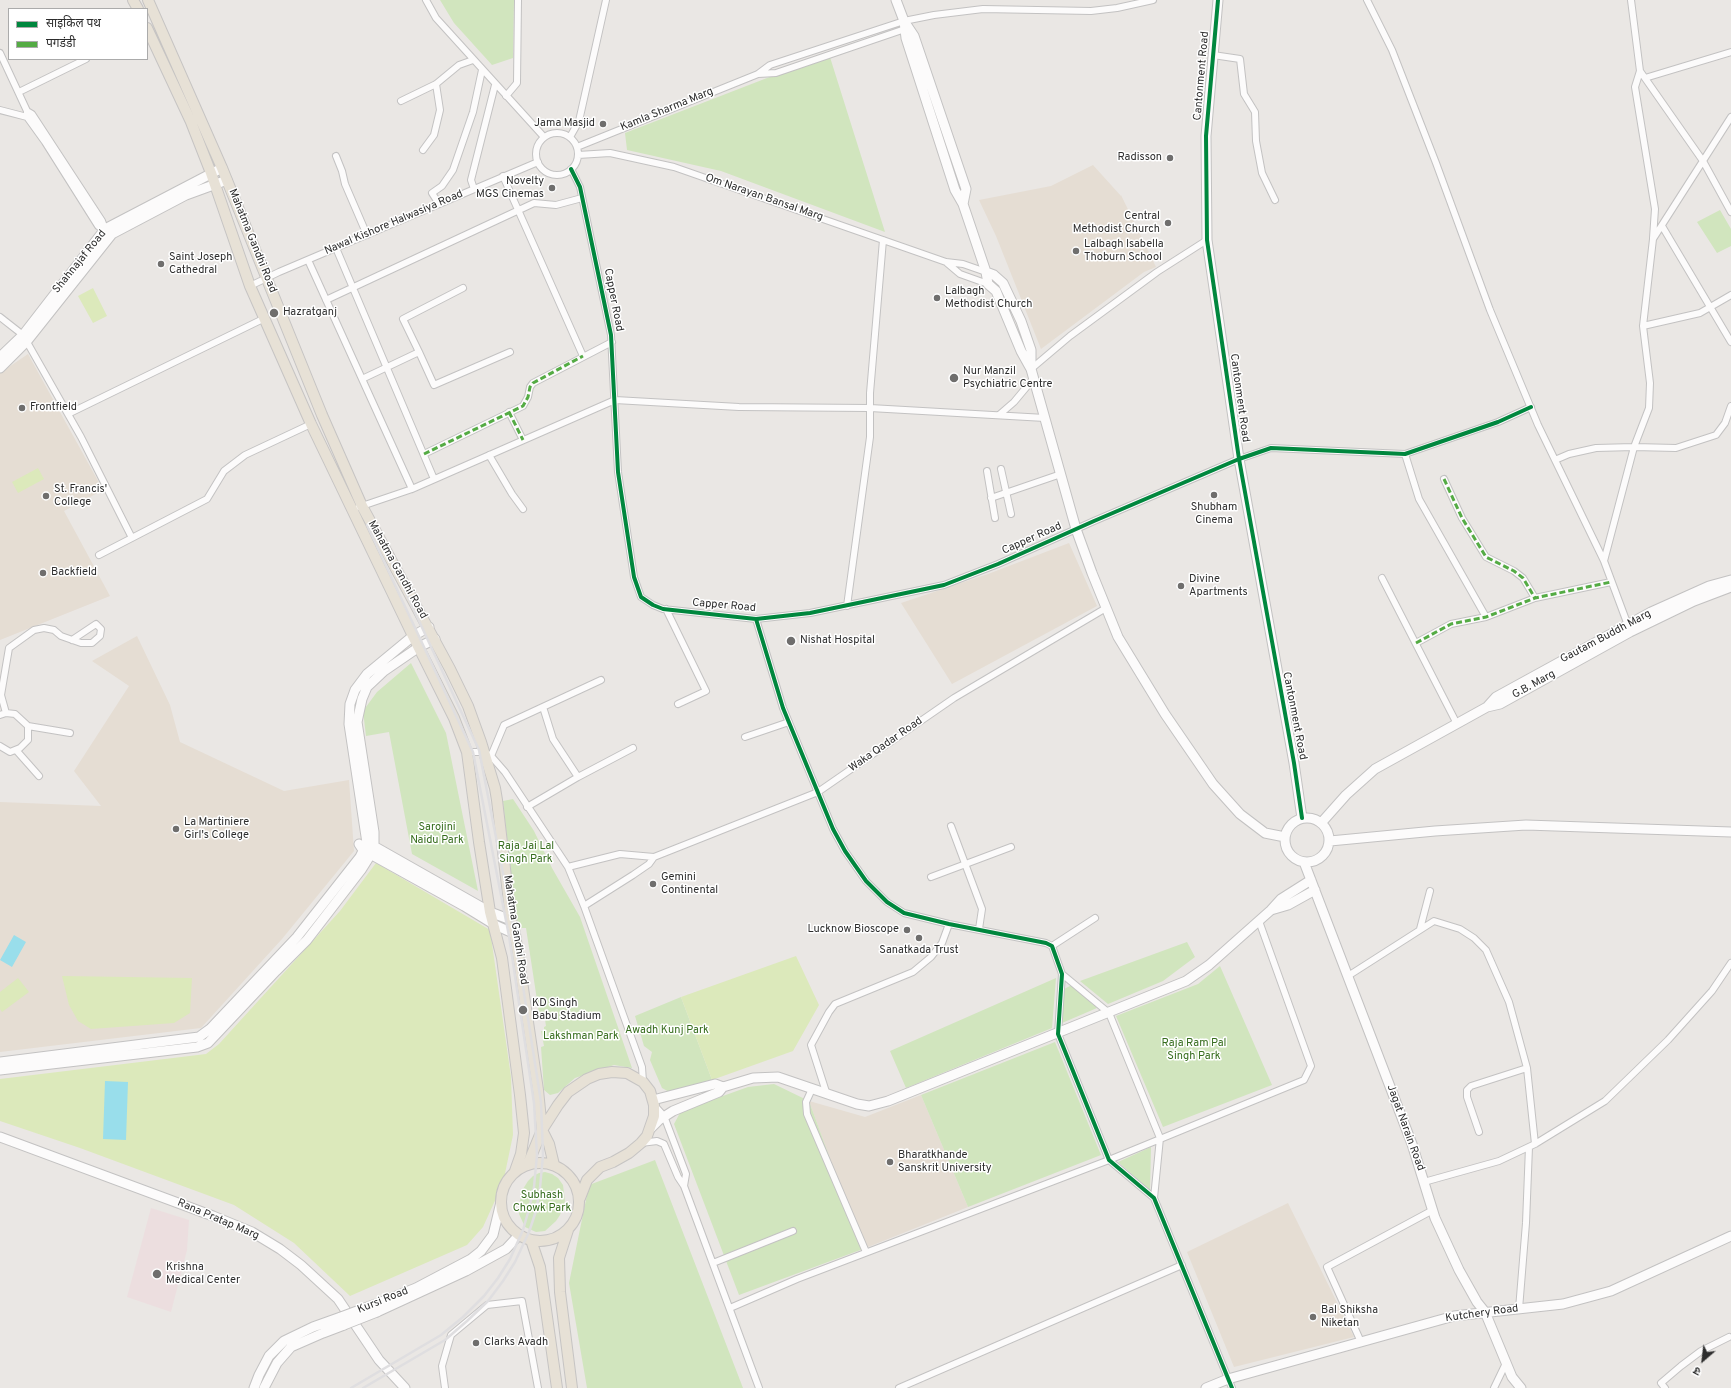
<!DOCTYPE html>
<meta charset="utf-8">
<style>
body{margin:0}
#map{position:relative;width:1731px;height:1388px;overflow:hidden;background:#eae7e4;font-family:Overpass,"Noto Sans Devanagari",sans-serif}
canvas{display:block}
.legend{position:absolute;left:8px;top:8px;width:140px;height:52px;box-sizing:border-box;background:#fff;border:1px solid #ababab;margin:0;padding:5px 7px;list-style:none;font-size:12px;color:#2d2d2d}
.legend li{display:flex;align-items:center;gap:8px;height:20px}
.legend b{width:20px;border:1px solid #ababab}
.north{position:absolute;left:1683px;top:1340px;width:40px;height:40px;-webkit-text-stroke:3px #fff;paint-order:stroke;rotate:208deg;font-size:11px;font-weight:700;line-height:16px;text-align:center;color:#2d2d2d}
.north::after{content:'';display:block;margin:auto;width:14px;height:18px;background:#2d2d2d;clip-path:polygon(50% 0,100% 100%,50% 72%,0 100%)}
</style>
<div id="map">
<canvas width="1731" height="1388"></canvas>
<ul class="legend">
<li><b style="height:5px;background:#00873e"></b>साइकिल पथ</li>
<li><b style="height:5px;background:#54ab44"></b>पगडंडी</li>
</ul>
<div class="north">उ</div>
</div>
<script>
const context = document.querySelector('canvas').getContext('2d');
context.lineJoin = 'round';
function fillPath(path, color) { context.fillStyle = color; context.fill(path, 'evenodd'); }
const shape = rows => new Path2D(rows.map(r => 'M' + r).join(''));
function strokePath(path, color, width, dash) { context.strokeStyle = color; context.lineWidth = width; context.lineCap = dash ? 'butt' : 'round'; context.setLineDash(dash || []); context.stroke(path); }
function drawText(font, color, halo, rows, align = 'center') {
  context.font = font + ' Overpass,sans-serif'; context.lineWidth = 3; context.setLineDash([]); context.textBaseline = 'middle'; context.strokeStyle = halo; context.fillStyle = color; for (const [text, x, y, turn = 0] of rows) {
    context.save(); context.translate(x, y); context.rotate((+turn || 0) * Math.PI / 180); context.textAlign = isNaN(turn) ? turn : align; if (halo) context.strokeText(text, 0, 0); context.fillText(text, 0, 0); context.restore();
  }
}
const education = shape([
 [1093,165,1121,196,1121,195,1156,267,1144,272,1041,349,996,236,979,200,1051,186],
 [28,354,103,490,64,511,110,596,0,640,0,373],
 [1069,543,1097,606,952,684,901,603,988,574],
 [137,636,170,705,180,742,284,791,349,780,354,851,282,939,201,1028,0,1052,0,802,101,806,74,771,129,686,92,661],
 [921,1095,968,1207,863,1249,809,1101,865,1117],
 [1288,1203,1354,1337,1234,1367,1187,1252]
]);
const medical = shape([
 [151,1208,189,1220,187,1250,171,1312,127,1297]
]);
const green = shape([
 [440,0,514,0,513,58,492,65,454,23],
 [829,54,885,232,721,171,627,150,625,133],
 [1720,210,1731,229,1731,246,1717,253,1697,222],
 [411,663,446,733,478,891,412,854,389,732,366,736,363,711,377,692],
 [513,799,534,831,552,868,580,917,632,1068,614,1065,575,1078,558,1093,550,1095,544,1090,541,1047,544,1046,541,1031,544,1031,544,1027,546,1026,544,1013,539,1013,526,928,518,928,511,874,503,801],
 [1187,942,1195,957,1163,981,1108,1004,1080,981],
 [1220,966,1272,1085,1163,1127,1116,1016,1198,984],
 [1056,978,1052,1028,906,1088,890,1051],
 [1072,985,1097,1008,1062,1023,1064,989],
 [681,997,712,1080,673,1094,662,1088,650,1060,652,1052,644,1046,635,1016],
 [1055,1042,1101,1155,968,1207,921,1095],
 [774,1084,809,1101,863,1249,739,1295,674,1124,681,1111,748,1087],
 [1151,1147,1150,1190,1118,1162],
 [655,1160,743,1388,587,1388,569,1283,589,1185],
 [545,1172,552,1174,558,1178,563,1185,565,1201,560,1215,556,1221,545,1231,536,1232,525,1227,519,1214,519,1205,523,1189,528,1181,533,1176,539,1173]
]);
const pitch = shape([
 [93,288,107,316,93,323,78,296],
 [38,468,44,479,18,493,12,482],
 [376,863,490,930,511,1077,513,1135,503,1183,483,1227,467,1245,350,1296,294,1243,234,1205,80,1148,0,1121,0,1079,206,1054,219,1044,340,911],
 [796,956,819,1005,793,1051,712,1080,681,997],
 [62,976,192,978,190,1013,174,1023,91,1029,78,1021,69,1005],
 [18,978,29,992,2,1012,0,1009,0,992]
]);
const water = shape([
 [14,935,26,942,12,967,0,960],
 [105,1081,128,1082,126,1140,103,1139]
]);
const street = shape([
 [426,0,436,18,544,137],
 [1367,0,1392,50,1436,163,1490,310,1538,425,1604,561],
 [1631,0,1640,71,1635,87,1655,209,1653,238],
 [0,53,27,111],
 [1213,55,1240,59,1244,94,1255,112,1256,141,1262,173,1275,200],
 [1640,71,1703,161,1731,212],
 [758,74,776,73,905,29],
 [1645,78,1731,52],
 [19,92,86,59],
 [506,96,517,83,518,0],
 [401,101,436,84,459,65,473,60],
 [0,110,27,117,29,116],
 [27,111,32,114,102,221,105,229,98,226,45,142,27,117,27,111],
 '536 154a21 21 0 1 1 42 0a21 21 0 1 1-42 0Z',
 [570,137,579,121,606,0],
 [577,147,758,74,770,65,904,21,934,15,983,9,1091,11,1117,8,1153,0],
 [423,150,434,135,440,110,436,84],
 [578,155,610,153,674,167,946,262,963,264,986,272],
 [336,156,342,171,345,184,367,235],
 [571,169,580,187,611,335,618,472,634,577,641,597,653,605,663,609,756,619,810,613,944,585,998,564,1094,521,1239,459,1271,448,1405,454,1498,422,1531,407],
 [503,176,583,356],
 [474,189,471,180,495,85],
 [439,204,432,193,442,186,453,170,473,112,482,70],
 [1662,226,1731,342],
 [336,248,434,479],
 [308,260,412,489],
 [947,263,960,274,988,284],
 [250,286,279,272,538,162],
 [326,300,534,203,556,205,582,198],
 [0,317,23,335,81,437,132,538],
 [1643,326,1700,313,1731,295],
 [419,352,434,385,510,352],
 [1031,369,1070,336,1157,272,1207,240],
 [362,379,419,352,403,319,463,288],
 [509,412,523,440],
 [68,414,265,318],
 [999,415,1014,402,1034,378],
 [424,454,523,406,528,397,530,387,533,383,612,342],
 [1405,454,1419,499,1486,617],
 [489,455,512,494,523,509],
 [1555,460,1569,454,1596,448,1634,447,1676,448,1716,435,1725,423,1731,406],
 [1001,469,1011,514],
 [987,471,995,518],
 [1444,479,1462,518,1486,557,1514,571,1523,578,1535,598],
 [991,498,1061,474],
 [359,507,412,489,615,400,739,407,870,408,1045,418],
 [99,555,207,499,224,471,245,455,311,424],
 [1382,578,1457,724],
 [847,606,870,437,870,393,883,240],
 [666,609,706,691,678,704],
 [756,619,783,708,833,829,845,851,866,881,887,902,904,913,949,924,1046,943,1052,946,1062,974,1058,1034,1109,1160,1154,1198,1232,1388],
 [1629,628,1604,561,1634,447,1649,408,1650,383,1643,326,1653,239,1731,117],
 [1416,643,1451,624,1486,617,1535,598,1611,582],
 [543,707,553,739,578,777,633,748],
 [6,713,1,695,9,648,34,630,44,628,54,630,61,636,81,643,92,643,100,636,101,629,96,624,72,640],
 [0,715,6,713,15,714,28,726,28,740,20,748,10,752,0,746],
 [28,726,70,733],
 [745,737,789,722],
 [16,750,39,776],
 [467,752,484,752,491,756,505,772,568,867,584,906,642,1067,643,1082],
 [491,756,504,725,601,680],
 [527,807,578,777],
 [951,826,982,909,979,929],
 [568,867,620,854,654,857],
 [931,877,1011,847],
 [584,906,633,875,649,864,654,857,818,792,954,698,1106,608],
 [1420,929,1430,891],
 [1052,946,1095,918],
 [1062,974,1109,1013,1160,1138,1154,1198],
 [1348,976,1434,921,1460,929,1474,938,1486,950,1509,1002,1527,1068,1535,1144],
 [812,1089,806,1102,807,1114,866,1252],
 [827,1095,811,1045,829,1012,835,1004,913,972,931,957,942,943,949,924],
 [654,1105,664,1116,686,1174,684,1186],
 [1479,1132,1467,1097,1467,1090,1471,1086,1527,1068],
 [641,1143,657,1141,664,1144,678,1177,684,1186,759,1388],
 [1424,1182,1499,1161,1535,1144,1605,1101,1668,1040,1712,991,1731,963],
 [713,1263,793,1231],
 [730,1308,797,1279,1109,1160,1304,1080,1311,1066,1259,921],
 [1519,1309,1526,1223,1529,1147],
 [1361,1342,1327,1267,1433,1210],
 [445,1388,442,1366,451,1335,487,1305,522,1301,538,1388],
 [899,1388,1182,1265],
 [1494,1388,1506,1363],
 [1665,1388,1661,1383,1681,1366,1701,1351,1729,1337]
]);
const secondary = shape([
 [896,0,904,21,914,36,966,189,963,204],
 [1218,0,1206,136,1207,240,1239,459,1294,763,1302,818],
 [904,21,906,38,955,190,963,204,986,272,988,284,996,291,1021,351,1031,369,1076,529,1092,573,1118,637,1165,714,1213,784,1240,814,1265,833,1285,837],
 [986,272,994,275,1003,283,1021,321,1031,350,1031,367],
 [0,357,23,335,105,229,222,168],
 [0,368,27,341,112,234,186,195,227,180],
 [1487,707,1496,697,1651,612,1709,586,1731,580],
 '1285 840a22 22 0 1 1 44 0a22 22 0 1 1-44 0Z',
 [1322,822,1346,795,1375,769,1487,707,1500,704,1630,632,1694,601,1731,587],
 [1330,841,1435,831,1526,825,1731,832],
 [359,844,363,850,464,906,495,925,515,934],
 [370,844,490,912,511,920],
 [1304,862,1412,1144,1435,1218,1459,1270,1477,1302,1485,1312,1512,1377,1521,1388],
 [1271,910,1288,905,1315,890],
 [0,1062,199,1037,210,1029,297,937,360,857,367,843,349,724,350,704,355,690,367,674,413,636,429,627],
 [0,1070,197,1047,208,1043,276,971,307,940,361,870,371,854,374,847,374,832,357,722,362,699,367,687,384,671,419,647,435,639],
 [653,1100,715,1084,723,1087,753,1078,778,1077,857,1104,869,1106,888,1101,1186,981,1209,965,1271,910,1281,899,1311,880],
 [651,1128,659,1120,673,1111,719,1092,723,1087],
 [0,1137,213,1216,252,1232,280,1249,301,1265,338,1299,379,1360,405,1388],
 [376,1304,416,1288,471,1259,481,1251,493,1235,501,1202],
 [377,1312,466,1271,506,1249,519,1235],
 [254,1388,259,1375,269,1356,284,1341,313,1327,341,1317],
 [264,1388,277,1363,291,1347,323,1333,344,1325],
 [1206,1388,1228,1379,1454,1316,1563,1304,1611,1291,1731,1236]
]);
const primary = shape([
 [133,0,138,9],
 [148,0,222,168,322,415,362,506,450,669,468,706,481,742,495,788,497,800,511,920,515,934,538,1090,542,1130,549,1144,554,1165],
 [147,28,191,122,211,173,250,286,311,424,413,636,454,718,467,752,479,842,490,912,502,958,520,1095,524,1133,521,1154,515,1171],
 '501 1202a39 39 0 1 1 78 0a39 39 0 1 1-78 0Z',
 [528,1164,542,1130,558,1105,568,1092,587,1079,599,1074,612,1072,627,1073,643,1082,650,1091,654,1105,654,1116,647,1136,641,1143,629,1153,613,1162,600,1167,587,1180,580,1198],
 [568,1230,559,1258,560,1292,572,1388],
 [531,1240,540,1267,557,1388]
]);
const rail = shape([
 [351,1388,441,1335,463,1317,484,1296,498,1278,510,1259,523,1230,529,1209,534,1187,537,1155,534,1103,509,936,473,752,367,525],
 [363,1388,445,1340,467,1321,488,1301,503,1281,515,1262,529,1232,536,1211,540,1188,543,1155,541,1102,515,935,479,750,373,522]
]);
const secondaryBridge = shape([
 [341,1317,376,1304],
 [344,1325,377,1312]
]);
const quiet = shape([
 [509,412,523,440],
 [424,454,523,406,528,397,530,387,533,383,583,356],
 [1444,479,1462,518,1486,557,1514,571,1523,578,1535,598],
 [1416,643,1451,624,1486,617,1535,598,1611,582]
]);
const cycleway = shape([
 [1218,0,1206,136,1207,240,1239,459,1294,763,1302,818],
 [571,169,580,187,611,335,618,472,634,577,641,597,653,605,663,609,756,619,810,613,944,585,998,564,1094,521,1239,459,1271,448,1405,454,1498,422,1531,407],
 [756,619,783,708,833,829,845,851,866,881,887,902,904,913,949,924,1046,943,1052,946,1062,974,1058,1034,1109,1160,1154,1198,1232,1388]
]);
const markers = [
 [603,124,4,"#6f6e6d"],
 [1170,158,4,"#6f6e6d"],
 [552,188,4,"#6f6e6d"],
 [1168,223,4,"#6f6e6d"],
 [1076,251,4,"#6f6e6d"],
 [161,264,4,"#6f6e6d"],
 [937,298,4,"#6f6e6d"],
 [274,313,5,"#6f6e6d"],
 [954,378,5,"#6f6e6d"],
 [22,408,4,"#6f6e6d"],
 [1214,495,4,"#6f6e6d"],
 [46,496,4,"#6f6e6d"],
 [43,573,4,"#6f6e6d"],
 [1181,586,4,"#6f6e6d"],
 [791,641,5,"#6f6e6d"],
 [176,829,4,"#6f6e6d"],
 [653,884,4,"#6f6e6d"],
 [907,930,4,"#6f6e6d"],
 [919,938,4,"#6f6e6d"],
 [523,1010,5,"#6f6e6d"],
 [890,1162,4,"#6f6e6d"],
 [157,1274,5,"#6f6e6d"],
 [1313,1317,4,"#6f6e6d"],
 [476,1343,4,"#6f6e6d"]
];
const streetNames = [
 ["Cantonment Road",1202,76,-85],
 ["Kamla Sharma Marg",667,110,-22],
 ["Om Narayan Bansal Marg",764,198,19],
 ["Nawal Kishore Halwasiya Road",394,223,-23],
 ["Mahatma Gandhi Road",252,241,68],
 ["Shahnajaf Road",80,262,-51],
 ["Capper Road",613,300,79],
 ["Cantonment Road",1239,398,82],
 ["Capper Road",1032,539,-24],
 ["Mahatma Gandhi Road",397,570,61],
 ["Capper Road",724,606,5],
 ["Gautam Buddh Marg",1606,637,-28],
 ["G.B. Marg",1534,685,-29],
 ["Cantonment Road",1294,716,79],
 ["Waka Qadar Road",886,745,-35],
 ["Mahatma Gandhi Road",515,930,81],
 ["Jagat Narain Road",1405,1128,70],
 ["Rana Pratap Marg",218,1220,23],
 ["Kursi Road",383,1301,-22],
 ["Kutchery Road",1482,1314,-8]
];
const poiNames = [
 ["Jama Masjid",595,124,"right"],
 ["Radisson",1162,158,"right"],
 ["Novelty",544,182,"right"],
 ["MGS Cinemas",544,195,"right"],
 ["Central",1160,217,"right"],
 ["Methodist Church",1160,230,"right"],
 ["Lalbagh Isabella",1084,245],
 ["Thoburn School",1084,258],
 ["Saint Joseph",169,258],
 ["Cathedral",169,271],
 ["Lalbagh",945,292],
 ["Methodist Church",945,305],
 ["Hazratganj",283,313],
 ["Nur Manzil",963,372],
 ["Psychiatric Centre",963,385],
 ["Frontfield",30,408],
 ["St. Francis'",54,490],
 ["College",54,503],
 ["Shubham",1214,508,"center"],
 ["Cinema",1214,521,"center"],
 ["Backfield",51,573],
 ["Divine",1189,580],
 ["Apartments",1189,593],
 ["Nishat Hospital",800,641],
 ["La Martiniere",184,823],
 ["Girl's College",184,836],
 ["Gemini",661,878],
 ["Continental",661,891],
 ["Lucknow Bioscope",899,930,"right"],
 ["Sanatkada Trust",919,951,"center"],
 ["KD Singh",532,1004],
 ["Babu Stadium",532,1017],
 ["Bharatkhande",898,1156],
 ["Sanskrit University",898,1169],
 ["Krishna",166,1268],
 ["Medical Center",166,1281],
 ["Bal Shiksha",1321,1311],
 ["Niketan",1321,1324],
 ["Clarks Avadh",484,1343]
];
const parkNames = [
 ["Sarojini",437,828],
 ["Naidu Park",437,841],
 ["Raja Jai Lal",526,847],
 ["Singh Park",526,860],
 ["Awadh Kunj Park",667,1031],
 ["Lakshman Park",581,1037],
 ["Raja Ram Pal",1194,1044],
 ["Singh Park",1194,1057],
 ["Subhash",542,1196],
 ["Chowk Park",542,1209]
];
fillPath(education, '#e5ddd3');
fillPath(medical, '#ecdedf');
fillPath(green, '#d1e5be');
fillPath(pitch, '#dce9bb');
fillPath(water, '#99deeb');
strokePath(street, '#c3c2c2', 8);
strokePath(secondary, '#c3c2c2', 11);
strokePath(primary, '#c6c4c3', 12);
strokePath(street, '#fcfbfb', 6);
strokePath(secondary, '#fcfbfb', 9);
strokePath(primary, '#e7e1d6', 10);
strokePath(rail, '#dfdee0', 2.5);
strokePath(secondaryBridge, '#c3c2c2', 11, []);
strokePath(secondaryBridge, '#fcfbfb', 9);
strokePath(quiet, '#54ab44', 3, [6, 3]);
strokePath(cycleway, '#00873e', 4);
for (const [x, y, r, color] of markers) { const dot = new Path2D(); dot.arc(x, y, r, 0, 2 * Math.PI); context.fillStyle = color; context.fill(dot); strokePath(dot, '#fff', 1.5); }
drawText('11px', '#2d2d2d', '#fff', streetNames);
drawText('11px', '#2d2d2d', '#fff', poiNames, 'left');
drawText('11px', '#356c1c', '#fff', parkNames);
</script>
